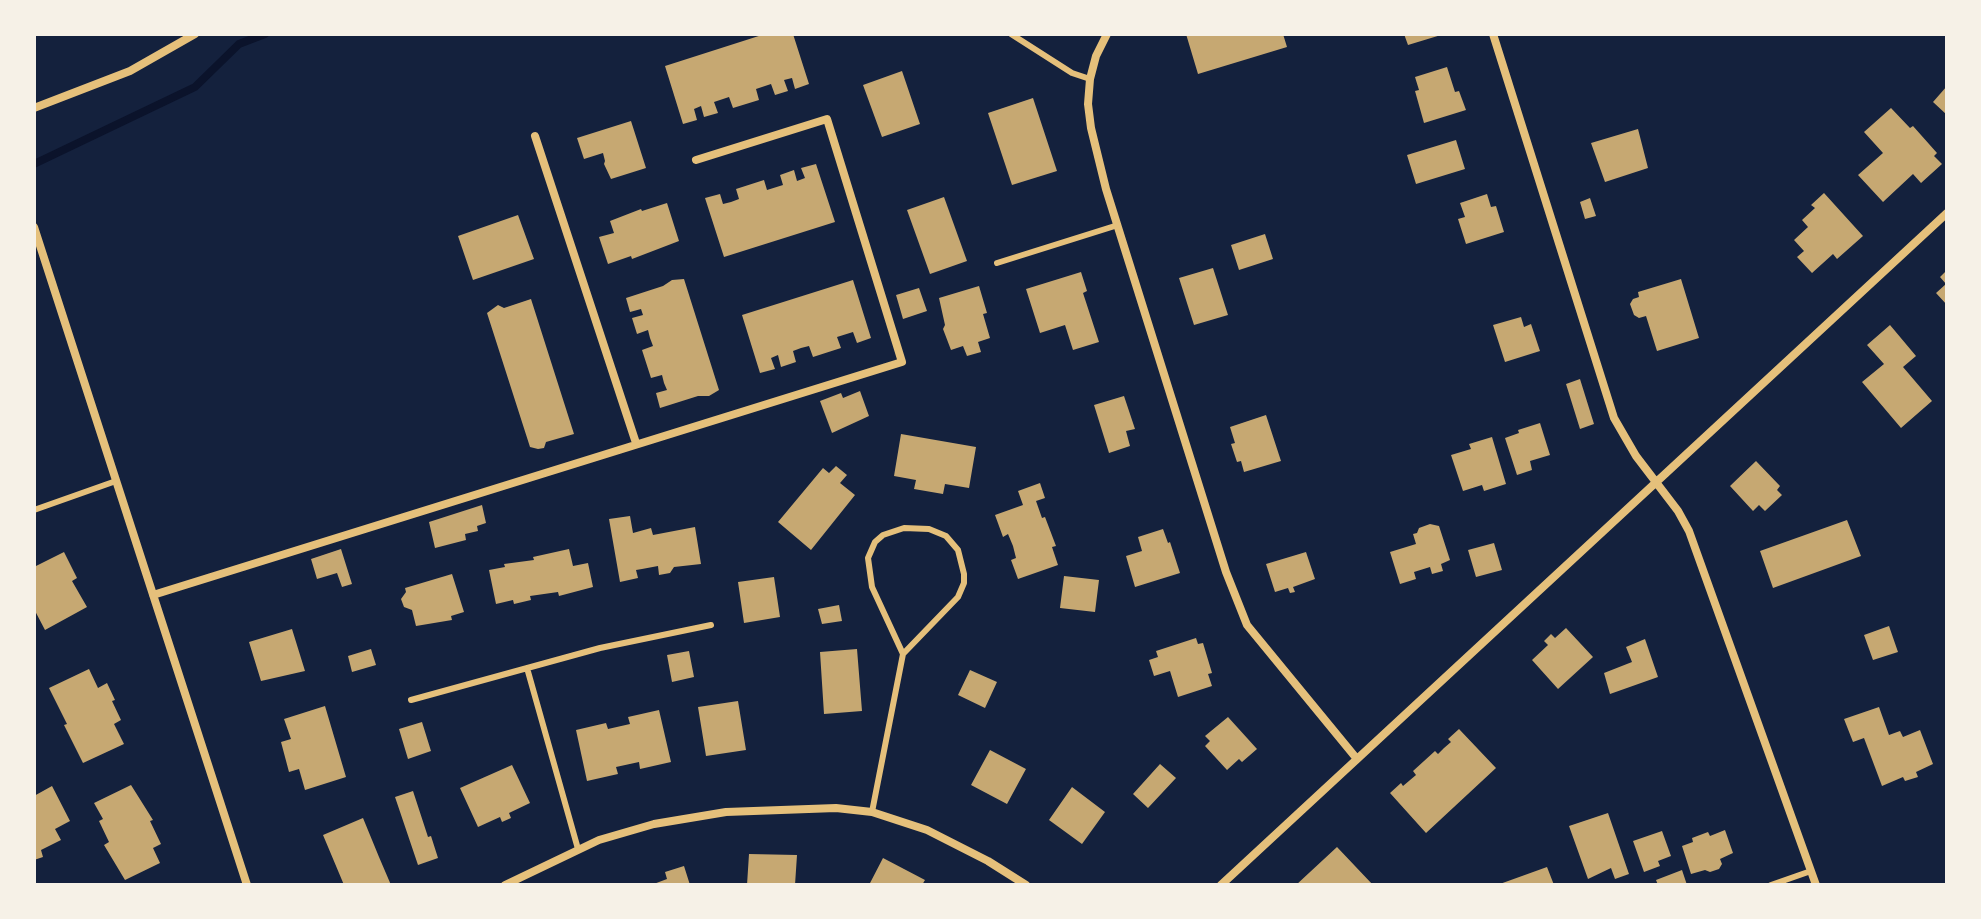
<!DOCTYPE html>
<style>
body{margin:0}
#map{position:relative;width:1981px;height:919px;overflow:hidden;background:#14213d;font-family:"PT Sans Narrow",sans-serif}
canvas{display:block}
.frame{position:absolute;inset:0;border:36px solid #f6f1e7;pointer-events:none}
</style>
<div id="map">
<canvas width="1981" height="919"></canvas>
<div class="frame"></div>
</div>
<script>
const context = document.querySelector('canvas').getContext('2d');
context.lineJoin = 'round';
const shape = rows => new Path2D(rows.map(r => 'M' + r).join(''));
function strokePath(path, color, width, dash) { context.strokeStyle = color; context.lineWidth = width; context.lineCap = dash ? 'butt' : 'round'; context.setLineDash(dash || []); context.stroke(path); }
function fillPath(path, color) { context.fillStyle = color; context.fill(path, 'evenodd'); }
const stream = shape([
 [34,164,195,87,239,44,265,34]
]);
const building = shape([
 [765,34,793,34,809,84,795,89,792,78,784,80,788,91,775,95,771,84,756,89,759,100,733,108,729,97,714,102,718,113,704,117,701,106,694,109,697,120,683,124,665,66],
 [1186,34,1283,34,1287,47,1198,74],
 [1404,34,1441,34,1441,35,1408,45],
 [1447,67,1455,92,1459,91,1466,110,1424,123,1415,91,1419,90,1415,77],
 [902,71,920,124,882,137,863,85],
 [1947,86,1947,115,1933,102],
 [1033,98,1057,171,1012,185,988,113],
 [1891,108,1910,128,1913,126,1937,153,1934,156,1942,164,1921,183,1913,174,1883,202,1858,175,1883,153,1864,132],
 [631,121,646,168,611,179,604,164,605,161,603,153,584,159,577,138],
 [1638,129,1648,168,1605,182,1591,143],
 [1456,140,1465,169,1416,184,1407,155],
 [816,164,835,222,724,257,705,198,720,194,723,204,731,202,739,199,736,189,764,180,767,190,783,185,780,175,794,170,797,181,805,178,801,168],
 [1824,193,1863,236,1837,259,1833,254,1812,273,1797,257,1804,251,1794,240,1808,227,1802,220,1815,208,1811,205],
 [1487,194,1491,207,1496,206,1504,232,1466,244,1458,219,1465,217,1460,203],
 [944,197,967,261,930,274,907,210],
 [1590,198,1596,216,1585,219,1580,202],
 [667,203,679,241,632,259,631,256,608,264,599,237,614,233,610,221,641,209,642,211],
 [518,215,534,259,473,280,458,236],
 [1265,234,1273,259,1239,270,1231,245],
 [1213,268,1228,315,1194,325,1179,278],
 [1947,270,1947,305,1936,293,1946,284,1940,277],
 [1081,272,1087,291,1083,293,1099,342,1073,350,1065,325,1040,333,1026,289],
 [684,279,719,390,709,396,698,396,660,408,656,393,667,390,664,383,662,375,651,378,642,350,653,346,650,338,648,330,637,334,632,318,643,315,641,309,630,312,626,298,663,286,672,280],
 [1681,279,1699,338,1657,351,1646,316,1639,318,1634,315,1630,304,1633,299,1639,297,1638,292],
 [853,280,871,338,857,343,853,332,837,337,841,348,813,357,809,346,801,348,793,351,796,362,781,367,778,355,771,358,775,369,760,373,742,315],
 [979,286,987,313,983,314,990,338,978,342,981,352,967,356,963,346,951,350,943,329,945,325,939,298],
 [919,288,927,311,903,319,896,295],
 [531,299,574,434,546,442,544,448,538,449,530,447,487,313,498,305,504,308],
 [1521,317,1524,327,1531,324,1540,351,1505,362,1493,325],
 [1890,325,1916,356,1903,367,1932,401,1901,428,1862,382,1884,364,1867,345],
 [1580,379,1594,424,1580,429,1566,384],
 [860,391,869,416,832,433,820,401,841,393,843,398],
 [1124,396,1135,429,1126,431,1130,446,1109,453,1094,405],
 [1266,415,1281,461,1244,472,1241,461,1237,462,1231,444,1235,443,1230,427],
 [1540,423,1550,455,1530,461,1532,470,1517,475,1505,438,1519,433,1518,430],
 [901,434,976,447,969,488,945,484,943,494,914,489,916,480,894,476],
 [1492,437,1506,484,1484,491,1482,485,1463,491,1451,455,1471,449,1469,444],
 [1756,461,1780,486,1777,490,1782,495,1765,511,1759,505,1753,511,1730,486],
 [836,466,847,475,840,483,855,495,811,550,778,522,823,468,829,473],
 [1040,483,1045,498,1036,501,1042,518,1045,517,1056,546,1052,547,1058,565,1018,579,1011,560,1016,558,1013,546,1008,534,1003,537,995,515,1023,505,1018,491],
 [482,505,486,523,477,526,478,531,465,534,466,540,435,548,429,522],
 [630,516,633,533,651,528,653,535,695,527,701,564,674,567,670,573,659,575,658,566,642,569,636,570,638,578,620,582,609,519],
 [1847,520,1861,556,1773,588,1760,551],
 [1430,524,1439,526,1450,560,1441,564,1443,571,1432,574,1430,567,1414,572,1416,579,1400,584,1390,552,1416,544,1413,534,1417,533,1419,528],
 [1163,529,1168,543,1170,542,1180,573,1135,587,1126,556,1142,551,1138,537],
 [1494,543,1502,570,1476,577,1468,550],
 [341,549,352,584,342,587,337,573,317,579,311,559],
 [569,549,573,566,588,563,593,587,559,596,558,592,530,596,531,600,514,604,513,600,496,604,489,570,505,567,504,564,534,560,533,557],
 [64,552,77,578,72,581,87,607,45,630,34,609,34,567],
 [1306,552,1315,579,1293,587,1295,592,1290,593,1288,588,1275,592,1266,564],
 [452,574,464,612,451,616,452,620,416,626,412,610,404,607,401,599,406,592,405,588],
 [1064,576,1099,580,1095,612,1060,608],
 [774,577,780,617,744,623,738,582],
 [839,605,842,621,822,624,818,609],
 [1889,626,1898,652,1873,660,1864,635],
 [1566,628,1593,657,1558,689,1532,660,1548,645,1544,641,1551,634,1555,638],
 [292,629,305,671,261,681,249,642],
 [1196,638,1198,644,1203,643,1212,673,1208,674,1212,686,1178,697,1170,671,1154,676,1149,660,1158,657,1156,651],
 [1645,639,1658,677,1610,694,1604,673,1632,662,1626,647],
 [371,649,376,665,352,672,348,656],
 [857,649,862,711,824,714,820,652],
 [689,651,694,677,672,682,667,655],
 [89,669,98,688,107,683,115,700,112,701,121,720,114,724,124,744,83,763,64,725,67,724,49,688],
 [970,670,997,682,985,708,958,695],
 [738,701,746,750,706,756,698,707],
 [325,706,346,777,305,790,299,769,289,772,281,742,291,739,284,719],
 [1879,707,1889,735,1900,731,1903,737,1920,730,1933,764,1916,772,1918,777,1905,781,1903,777,1882,786,1864,738,1853,742,1844,719],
 [659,710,671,762,640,769,639,762,616,767,618,774,587,781,576,730,606,723,608,729,630,724,628,717],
 [1228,717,1257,749,1242,762,1239,759,1227,770,1205,746,1210,741,1205,736],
 [422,722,431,751,408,759,399,729],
 [1459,729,1496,768,1426,833,1390,793,1401,783,1403,786,1416,775,1413,771,1435,751,1438,754,1444,748,1451,742,1448,739],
 [990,750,1026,769,1007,804,971,785],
 [1160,764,1176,778,1148,808,1133,794],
 [512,765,530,803,509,813,511,818,502,822,500,817,478,827,460,788],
 [131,785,153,820,150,821,161,844,153,848,160,863,125,880,104,845,109,842,99,821,103,819,94,803],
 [52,786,70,821,55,829,61,840,41,850,43,857,34,860,34,796],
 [1072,787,1105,812,1082,844,1049,820],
 [413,791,428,837,431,836,438,858,418,865,395,797],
 [1608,813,1629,874,1615,879,1611,868,1588,879,1569,826],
 [363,818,379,857,391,885,344,885,323,835],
 [1725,830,1733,853,1720,859,1722,864,1719,869,1710,872,1705,870,1691,874,1682,846,1693,842,1692,838,1708,832,1710,836],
 [1662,831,1671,856,1658,861,1660,866,1644,872,1633,841],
 [1337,847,1373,885,1296,885],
 [749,854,797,855,795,885,747,885],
 [883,858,925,880,922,885,869,885],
 [684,866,690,885,651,885,667,879,665,872],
 [1547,867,1554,885,1497,885],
 [1682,870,1687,885,1658,885,1656,880]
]);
const service = shape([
 [1011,34,1072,73,1090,79],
 [997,263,1118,225],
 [34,510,116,481],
 [527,668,578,849],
 [411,700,600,648,711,625],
 [872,812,903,654,958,597,964,583,964,574,958,550,946,536,929,529,904,528,883,535,875,542,868,558,872,587,903,654],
 [1771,885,1811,871]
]);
const minor = shape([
 [1107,34,1096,56,1090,79,1088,104,1091,128,1106,189,1226,572,1247,625,1357,759],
 [1493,34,1614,418,1636,456,1678,511,1689,531,1816,885],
 [34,108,130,71,195,34],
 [535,136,636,443],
 [34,227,247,885],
 [153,595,902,362,827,119,696,160],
 [505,885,599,840,654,824,726,812,836,808,872,812,927,830,988,861,1026,885],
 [1221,885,1947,213]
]);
strokePath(stream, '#0b132b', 8);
fillPath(building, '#c6a872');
strokePath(service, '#e5c07b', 6);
strokePath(minor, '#e5c07b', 8);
</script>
